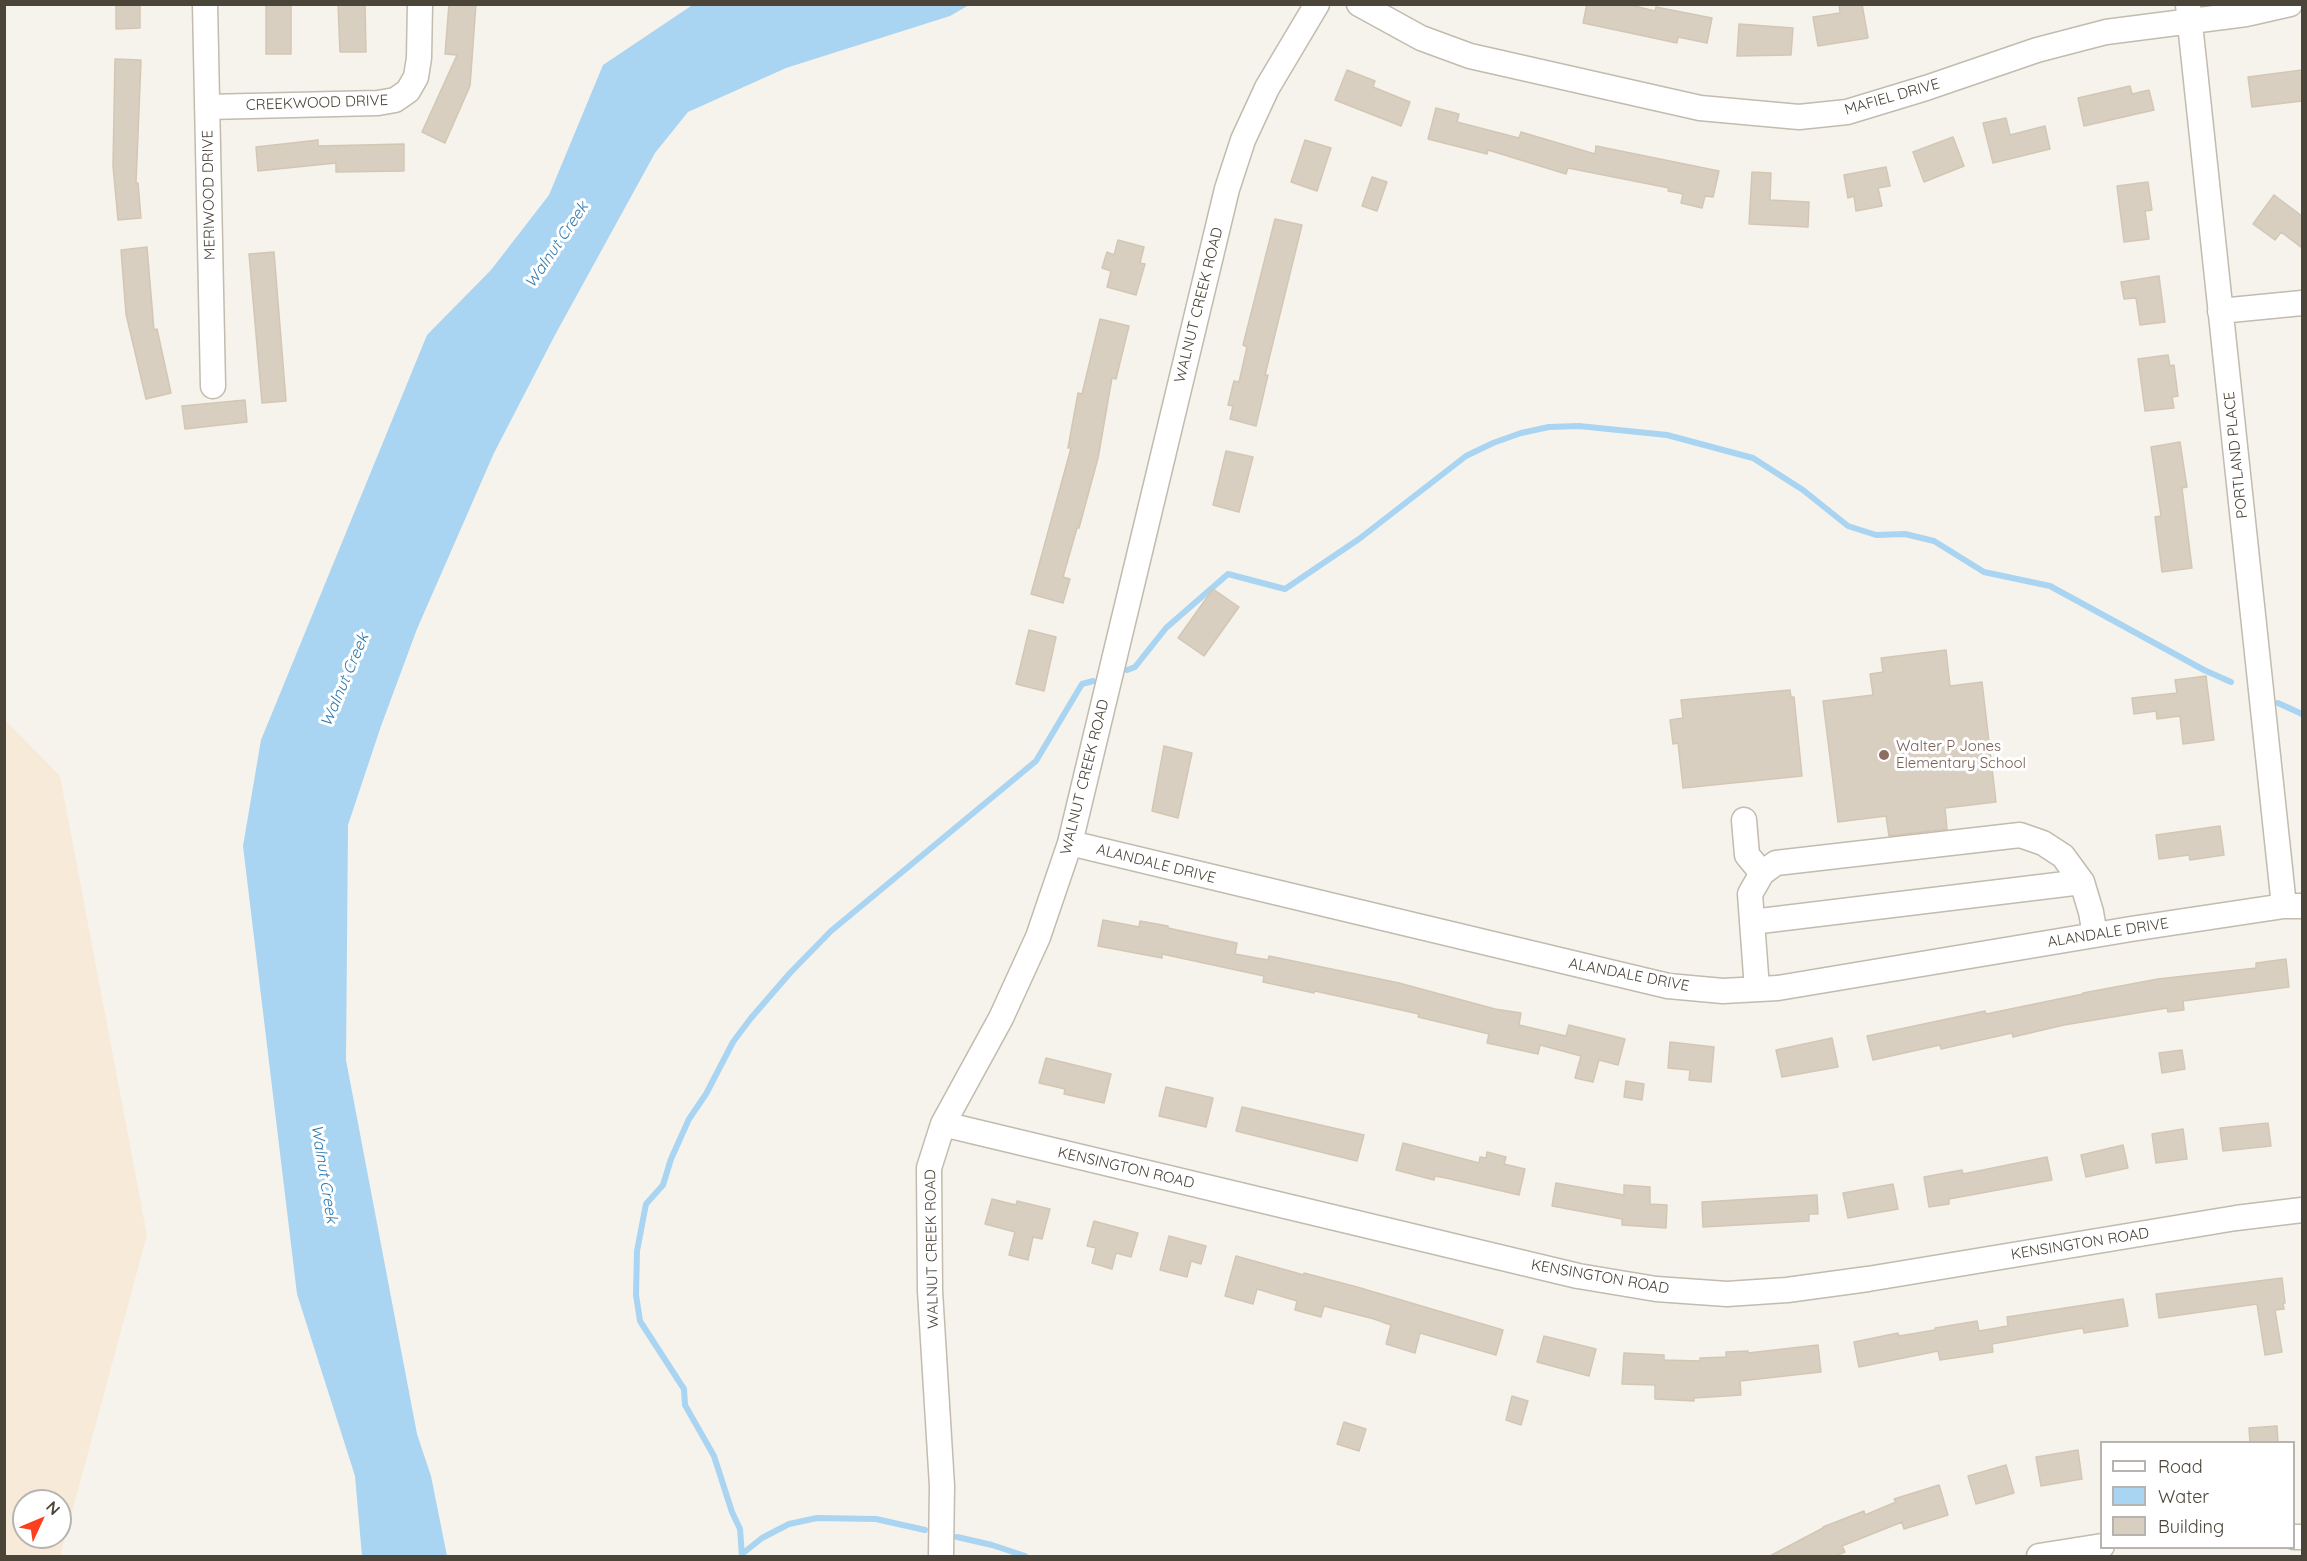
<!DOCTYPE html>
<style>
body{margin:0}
#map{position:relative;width:2307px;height:1561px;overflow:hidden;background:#f6f3ec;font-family:Quicksand,sans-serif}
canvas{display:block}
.frame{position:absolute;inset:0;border:6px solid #4b4439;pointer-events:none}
.legend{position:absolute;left:2100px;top:1441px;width:195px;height:108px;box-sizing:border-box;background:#fff;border:2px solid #b7b4b0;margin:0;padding:8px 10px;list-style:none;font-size:18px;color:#4b4439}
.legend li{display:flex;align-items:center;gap:12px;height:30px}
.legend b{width:30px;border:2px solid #b7b4b0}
.north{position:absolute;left:12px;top:1489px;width:60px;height:60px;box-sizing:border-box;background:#fff;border:2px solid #b7b4b0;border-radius:50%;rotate:46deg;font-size:16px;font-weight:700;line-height:24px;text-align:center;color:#4b4439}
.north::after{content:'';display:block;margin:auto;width:21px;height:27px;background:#fc3f1d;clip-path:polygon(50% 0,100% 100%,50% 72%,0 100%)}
</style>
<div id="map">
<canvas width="2307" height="1561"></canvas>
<div class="frame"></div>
<ul class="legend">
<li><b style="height:8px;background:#fff"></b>Road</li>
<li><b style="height:16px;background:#a9d4f2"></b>Water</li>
<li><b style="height:16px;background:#d8cfc1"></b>Building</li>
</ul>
<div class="north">N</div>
</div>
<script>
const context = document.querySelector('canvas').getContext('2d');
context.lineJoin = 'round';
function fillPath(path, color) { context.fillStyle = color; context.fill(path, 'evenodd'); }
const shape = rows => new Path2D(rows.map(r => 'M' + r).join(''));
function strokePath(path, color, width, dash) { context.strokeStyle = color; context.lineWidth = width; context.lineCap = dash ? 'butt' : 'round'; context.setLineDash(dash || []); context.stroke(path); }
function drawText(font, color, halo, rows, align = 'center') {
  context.font = font + ' Quicksand,sans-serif'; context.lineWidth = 6; context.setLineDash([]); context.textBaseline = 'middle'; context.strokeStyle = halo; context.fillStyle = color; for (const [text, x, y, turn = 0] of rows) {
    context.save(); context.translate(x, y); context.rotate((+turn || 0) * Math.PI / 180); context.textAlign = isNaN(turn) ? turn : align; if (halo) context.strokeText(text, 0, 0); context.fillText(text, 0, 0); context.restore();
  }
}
const commercial = shape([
 [5,720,60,776,147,1235,60,1556,5,1556],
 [24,1501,60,1501,60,1537,24,1537]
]);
const water = shape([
 [697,4,969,5,950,16,786,68,688,112,655,153,555,335,494,453,417,629,381,726,348,825,346,1060,417,1434,431,1476,447,1556,362,1556,355,1476,297,1294,243,846,261,740,427,335,491,270,549,195,603,65,691,6]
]);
const stream = shape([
 [1127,670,1135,667,1166,628,1228,574,1285,589,1359,539,1466,456,1493,443,1521,433,1549,427,1579,426,1667,435,1753,458,1803,490,1848,526,1876,535,1905,534,1934,541,1984,572,2050,586,2204,670,2231,682],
 [2278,703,2302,714],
 [957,1537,992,1545,1025,1556],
 [742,1554,762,1538,789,1524,817,1518,876,1519,925,1530],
 [742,1556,740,1529,732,1512,714,1456,685,1405,684,1389,640,1321,636,1295,637,1251,646,1204,663,1185,671,1159,689,1119,706,1094,733,1042,751,1018,790,973,831,931,1036,761,1082,684,1093,681]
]);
const building = shape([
 [116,4,140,4,140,28,116,29,116,4],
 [266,4,291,4,291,54,266,54,266,4],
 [338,4,365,4,366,52,340,52,338,4],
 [449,4,476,4,470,86,445,143,422,132,457,55,445,54,449,4],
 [1587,4,1626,4,1655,11,1656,7,1712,18,1707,43,1678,37,1677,43,1583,23,1587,4],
 [1839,4,1862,4,1868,38,1818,46,1813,17,1840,13,1839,4],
 [1739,24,1793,28,1791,55,1737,56,1739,24],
 [115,59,141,60,136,183,138,183,141,218,118,220,113,166,115,59],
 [1347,70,1375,81,1373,87,1410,102,1401,126,1335,100,1347,70],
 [2302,70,2302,101,2252,107,2248,77,2302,70],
 [2130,86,2132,94,2149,90,2154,110,2084,126,2078,98,2130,86],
 [1436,108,1459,114,1457,122,1519,138,1521,132,1595,154,1596,146,1719,171,1713,197,1705,196,1702,208,1681,203,1683,194,1668,191,1669,188,1568,168,1566,174,1488,150,1487,154,1428,139,1436,108],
 [2006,118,2010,135,2045,126,2050,149,1993,163,1983,123,2006,118],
 [1953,137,1964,166,1924,182,1913,152,1953,137],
 [318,140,318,146,404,144,404,171,336,172,336,163,258,171,256,147,318,140],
 [1305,140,1331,148,1317,191,1291,182,1305,140],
 [1886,167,1890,186,1878,188,1882,206,1856,211,1854,196,1848,198,1844,175,1886,167],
 [1752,172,1771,173,1770,200,1809,202,1808,227,1749,224,1752,172],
 [1372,177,1387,182,1377,211,1362,206,1372,177],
 [2148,182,2152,210,2145,211,2149,239,2124,242,2117,186,2148,182],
 [2274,195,2302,216,2302,248,2281,232,2275,240,2253,224,2274,195],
 [1275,219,1302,225,1265,375,1268,375,1256,426,1230,419,1233,406,1228,405,1234,381,1239,382,1247,347,1243,345,1275,219],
 [1118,240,1144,247,1140,263,1145,264,1136,295,1107,287,1111,271,1102,268,1107,252,1114,255,1118,240],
 [147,247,154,330,157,329,171,393,146,399,126,314,121,250,147,247],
 [274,252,286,401,262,403,249,254,274,252],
 [2159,276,2165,322,2140,325,2136,298,2124,299,2121,282,2159,276],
 [1100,319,1129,326,1116,379,1112,378,1098,458,1079,528,1077,528,1063,577,1070,579,1063,603,1031,594,1071,448,1068,448,1078,393,1082,394,1100,319],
 [2168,355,2170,366,2174,365,2178,396,2172,397,2174,408,2145,411,2138,359,2168,355],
 [245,400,247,422,185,429,182,406,245,400],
 [2180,442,2187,487,2182,488,2192,568,2162,572,2155,517,2161,516,2151,447,2180,442],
 [1226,451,1253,457,1239,512,1213,505,1226,451],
 [1213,589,1239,607,1204,656,1178,638,1213,589],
 [1029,630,1056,637,1044,691,1016,684,1029,630],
 [1946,650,1950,686,1982,682,1996,802,1945,808,1947,829,1889,836,1886,816,1838,822,1823,701,1873,695,1870,674,1883,672,1881,658,1946,650],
 [2206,676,2214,740,2183,744,2180,716,2157,719,2156,711,2134,714,2132,698,2177,693,2175,680,2206,676],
 [1790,690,1791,697,1794,697,1802,776,1683,788,1678,743,1673,744,1670,720,1683,718,1681,700,1790,690],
 [1164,746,1192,753,1178,818,1152,811,1164,746],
 [2220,826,2224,855,2190,860,2189,855,2159,859,2156,835,2220,826],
 [1103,920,1139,927,1140,921,1168,926,1168,928,1237,943,1235,954,1268,960,1269,956,1399,983,1495,1009,1521,1013,1519,1025,1566,1036,1569,1025,1625,1039,1618,1065,1599,1060,1593,1082,1575,1078,1581,1056,1540,1045,1538,1054,1487,1043,1489,1034,1418,1017,1419,1014,1315,991,1314,993,1263,982,1264,976,1162,954,1162,958,1098,946,1103,920],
 [2286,959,2289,987,2183,1001,2184,1010,2168,1012,2167,1008,2064,1025,2013,1037,2012,1033,1941,1049,1940,1045,1873,1060,1867,1036,1985,1011,1986,1014,2083,994,2083,993,2158,979,2256,968,2256,963,2286,959],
 [1832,1038,1838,1067,1782,1077,1776,1050,1832,1038],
 [1670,1042,1714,1047,1711,1082,1689,1080,1690,1070,1668,1068,1670,1042],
 [2182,1050,2185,1069,2162,1073,2159,1053,2182,1050],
 [1046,1058,1111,1074,1104,1103,1064,1094,1065,1089,1039,1083,1046,1058],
 [1626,1081,1644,1084,1642,1100,1624,1097,1626,1081],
 [1166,1087,1213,1098,1206,1127,1159,1116,1166,1087],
 [1242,1107,1364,1135,1357,1161,1236,1131,1242,1107],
 [2268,1123,2271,1146,2223,1151,2220,1128,2268,1123],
 [2183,1129,2187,1159,2156,1163,2152,1134,2183,1129],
 [1403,1143,1479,1163,1480,1157,1486,1158,1487,1152,1506,1157,1504,1164,1525,1169,1519,1195,1446,1178,1435,1176,1434,1180,1396,1170,1403,1143],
 [2123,1145,2128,1168,2086,1177,2081,1155,2123,1145],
 [2047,1157,2052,1180,1949,1199,1949,1204,1929,1207,1924,1177,1962,1170,1963,1174,2047,1157],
 [1556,1183,1624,1195,1624,1185,1650,1187,1650,1204,1667,1205,1666,1228,1622,1225,1622,1219,1552,1206,1556,1183],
 [1893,1184,1898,1209,1848,1218,1843,1193,1893,1184],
 [1817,1195,1818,1214,1809,1214,1809,1221,1703,1227,1702,1202,1817,1195],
 [992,1199,1016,1205,1017,1201,1050,1209,1042,1239,1033,1237,1028,1260,1009,1255,1015,1232,985,1224,992,1199],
 [1094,1221,1138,1233,1131,1257,1116,1253,1112,1269,1092,1263,1096,1248,1087,1246,1094,1221],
 [1169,1236,1206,1246,1201,1264,1191,1261,1187,1277,1160,1270,1169,1236],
 [1236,1256,1304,1275,1304,1273,1357,1287,1503,1330,1496,1355,1420,1333,1415,1353,1386,1344,1391,1325,1374,1319,1324,1306,1321,1317,1295,1310,1297,1301,1257,1289,1253,1304,1225,1296,1236,1256],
 [2282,1278,2285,1303,2283,1303,2284,1309,2275,1310,2282,1352,2265,1355,2257,1304,2159,1318,2156,1294,2282,1278],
 [2123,1299,2128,1326,2084,1333,2083,1328,1992,1344,1993,1352,1940,1360,1938,1351,1859,1367,1854,1342,1898,1333,1899,1336,1935,1330,1935,1328,1977,1321,1979,1331,2008,1326,2007,1317,2123,1299],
 [1544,1336,1596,1349,1589,1376,1537,1362,1544,1336],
 [1818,1345,1821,1372,1740,1381,1741,1395,1694,1398,1694,1401,1655,1399,1655,1385,1622,1384,1624,1353,1664,1355,1664,1360,1700,1361,1700,1358,1726,1357,1726,1352,1748,1351,1748,1353,1818,1345],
 [1512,1396,1528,1401,1521,1425,1506,1420,1512,1396],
 [1344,1422,1366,1429,1359,1451,1337,1444,1344,1422],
 [2277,1426,2278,1443,2250,1443,2249,1428,2277,1426],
 [2078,1450,2082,1479,2041,1486,2036,1457,2078,1450],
 [2006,1465,2014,1493,1976,1504,1968,1476,2006,1465],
 [1939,1485,1948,1515,1904,1529,1902,1522,1842,1546,1845,1552,1833,1557,1768,1557,1823,1528,1823,1527,1864,1511,1865,1515,1896,1502,1894,1499,1939,1485]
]);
const minor = shape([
 [205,4,213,386],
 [1359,4,1421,38,1470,56,1700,108,1799,117,1847,112,1926,88,2037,50,2106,32,2246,14,2290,4],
 [2188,5,2284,906],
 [207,107,378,103,395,100,408,91,416,77,419,58,420,4],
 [2220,311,2302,303],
 [1744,820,1747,855,1762,873],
 [1070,843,1668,986,1723,991,1778,988,2131,929,2284,906,2302,906],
 [1752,922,2082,882],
 [1757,989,1750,894,1762,873,1776,863,2020,835,2043,843,2063,856,2082,882,2091,912,2095,935],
 [943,1124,1578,1276,1656,1289,1727,1294,1787,1290,1868,1279,2236,1218,2302,1210],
 [2294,1537,2302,1537],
 [941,1556,942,1486,930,1291,929,1168,943,1124,1001,1018,1038,937,1070,843,1227,189,1243,140,1267,88,1317,4],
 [2039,1556,2102,1546]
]);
const markers = [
 [1884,755,6,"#8d6e63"]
];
const streetNames = [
 ["MAFIEL DRIVE",1892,97,-16],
 ["CREEKWOOD DRIVE",317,103,-2],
 ["MERIWOOD DRIVE",209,195,-91],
 ["WALNUT CREEK ROAD",1199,305,-76],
 ["PORTLAND PLACE",2236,455,-96],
 ["WALNUT CREEK ROAD",1085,777,-76],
 ["ALANDALE DRIVE",1156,864,14],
 ["ALANDALE DRIVE",2108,933,-9],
 ["ALANDALE DRIVE",1629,975,11],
 ["KENSINGTON ROAD",1126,1168,13],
 ["KENSINGTON ROAD",2080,1244,-9],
 ["WALNUT CREEK ROAD",932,1249,-91],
 ["KENSINGTON ROAD",1600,1277,10]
];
const educationNames = [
 ["Walter P Jones",1896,746],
 ["Elementary School",1896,763]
];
const waterNames = [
 ["Walnut Creek",557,245,-56],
 ["Walnut Creek",345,680,-67],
 ["Walnut Creek",324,1174,81]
];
fillPath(commercial, '#f7ead8');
fillPath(water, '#a9d4f2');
strokePath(stream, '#a9d4f2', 6);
fillPath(building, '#d8cfc1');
strokePath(building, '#d3c7b4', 1.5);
strokePath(minor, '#c2bbae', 27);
strokePath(minor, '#fff', 24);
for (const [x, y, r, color] of markers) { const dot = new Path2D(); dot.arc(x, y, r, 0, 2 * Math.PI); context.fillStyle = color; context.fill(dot); strokePath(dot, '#fff', 2); }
drawText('15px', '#4b4439', '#fff', streetNames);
drawText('15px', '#785e54', '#fff', educationNames, 'left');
drawText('italic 16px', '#2e7ab2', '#fff', waterNames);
</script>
